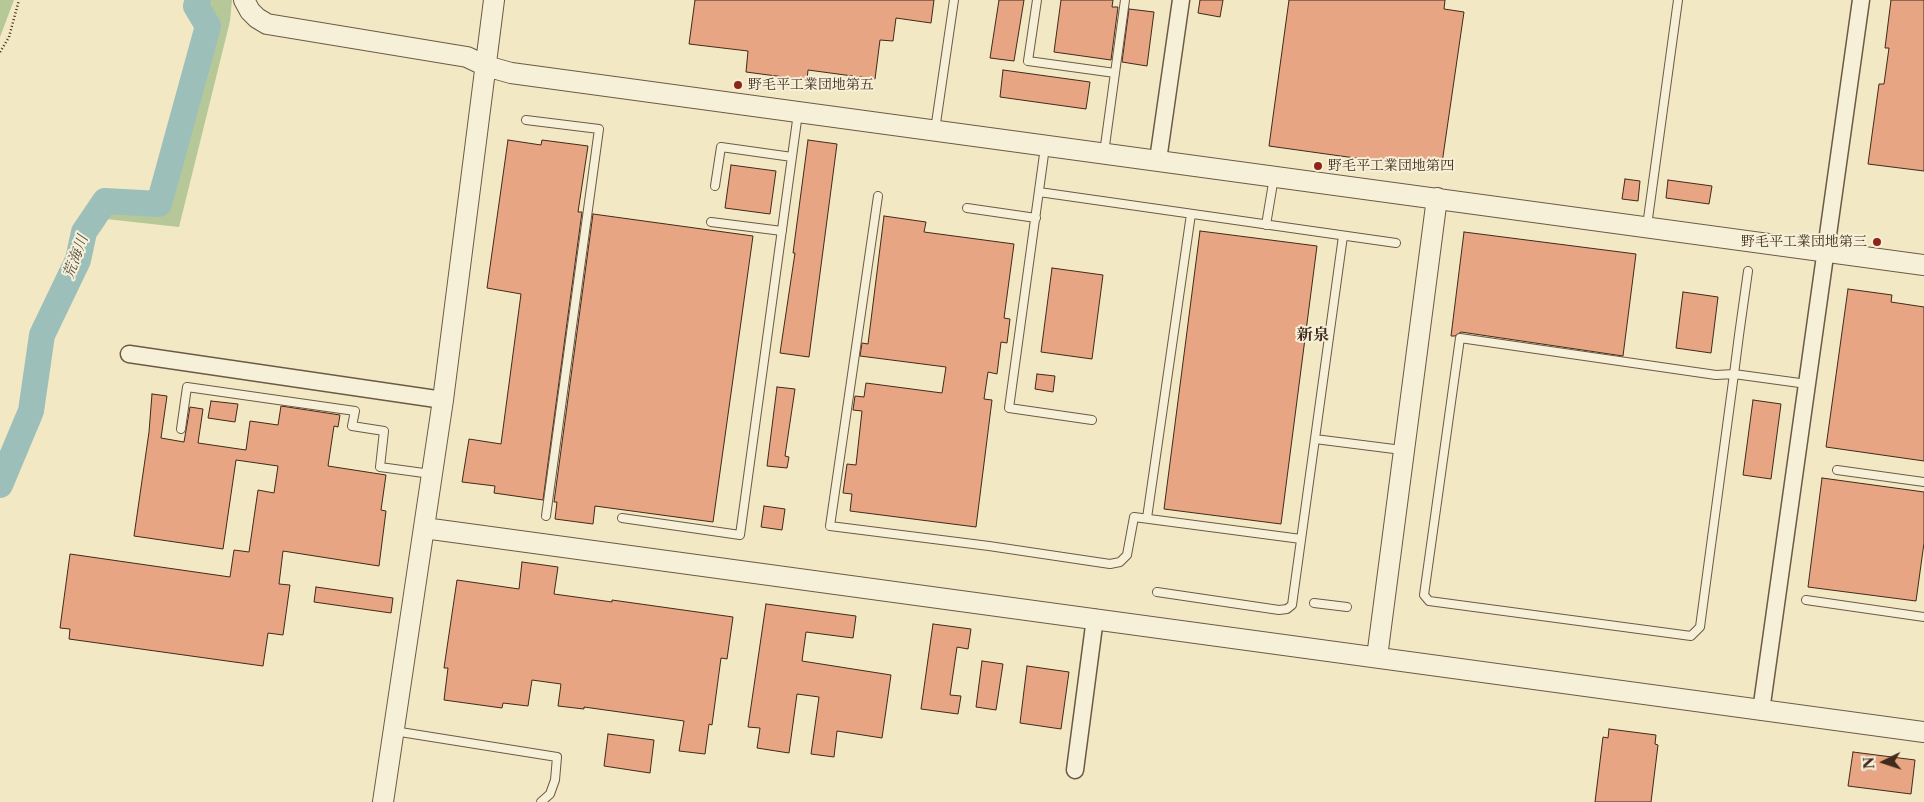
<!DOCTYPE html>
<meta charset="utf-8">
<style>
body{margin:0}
#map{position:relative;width:1924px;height:802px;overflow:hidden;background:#f2e8c4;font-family:"Libre Caslon Text",serif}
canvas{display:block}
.north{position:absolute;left:1859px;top:737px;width:50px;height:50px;-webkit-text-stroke:4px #f7f0d9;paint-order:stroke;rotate:266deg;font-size:14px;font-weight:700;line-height:20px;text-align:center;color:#3f2a1b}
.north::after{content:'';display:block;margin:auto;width:18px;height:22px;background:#3f2a1b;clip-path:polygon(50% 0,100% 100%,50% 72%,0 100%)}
</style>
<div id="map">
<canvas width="1924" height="802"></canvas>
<div class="north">N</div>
</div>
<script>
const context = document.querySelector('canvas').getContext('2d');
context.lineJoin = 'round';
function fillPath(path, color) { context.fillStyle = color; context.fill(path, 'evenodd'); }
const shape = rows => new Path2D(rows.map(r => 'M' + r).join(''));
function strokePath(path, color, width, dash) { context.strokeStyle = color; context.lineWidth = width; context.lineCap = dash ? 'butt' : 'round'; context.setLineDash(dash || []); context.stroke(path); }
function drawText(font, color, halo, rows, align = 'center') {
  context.font = font + ' "Libre Caslon Text","Noto Serif JP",serif'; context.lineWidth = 4; context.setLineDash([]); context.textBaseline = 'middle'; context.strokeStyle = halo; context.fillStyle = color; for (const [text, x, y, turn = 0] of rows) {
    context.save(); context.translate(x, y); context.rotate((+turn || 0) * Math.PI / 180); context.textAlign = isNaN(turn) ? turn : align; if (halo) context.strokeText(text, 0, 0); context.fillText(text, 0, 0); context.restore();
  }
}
const green = shape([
 [0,0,14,0,0,37],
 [203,0,232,0,230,21,179,227,106,219,110,208,164,209,213,25,202,4]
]);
const river = shape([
 [0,485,31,411,42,335,78,260,84,232,105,201,159,204,208,26,196,6,198,0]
]);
const building = shape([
 [695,0,934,0,931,23,896,18,893,41,880,40,875,79,808,70,807,80,746,72,748,51,689,44,695,0],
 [999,0,1024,0,1014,61,990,58,999,0],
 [1061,0,1113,0,1112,7,1118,7,1111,60,1054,52,1061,0],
 [1200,0,1223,0,1220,17,1198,13,1200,0],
 [1289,0,1445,0,1444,9,1464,12,1441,170,1269,146,1289,0],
 [1891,0,1924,0,1924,171,1868,164,1879,84,1884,84,1889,48,1885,48,1891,0],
 [1129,9,1154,12,1147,66,1122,62,1129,9],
 [1003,70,1090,82,1086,109,1000,97,1003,70],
 [508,140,541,145,542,140,588,146,578,212,582,212,543,500,494,493,495,486,462,482,469,439,501,444,521,294,487,288,508,140],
 [808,140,837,144,809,357,780,353,795,253,793,253,808,140],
 [731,165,776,171,770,214,725,208,731,165],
 [1625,179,1640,181,1638,201,1622,199,1625,179],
 [1668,180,1712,186,1709,204,1666,198,1668,180],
 [593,214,753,236,713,522,595,506,593,524,555,519,557,502,554,502,593,214],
 [884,216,926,222,924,232,1014,244,1004,318,1010,319,1007,343,1001,342,997,374,988,372,984,399,992,400,976,527,850,511,852,494,843,493,847,464,856,465,862,411,853,410,855,396,864,397,866,383,942,393,946,367,860,356,862,343,868,344,884,216],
 [1200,231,1317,246,1281,524,1164,509,1200,231],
 [1464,232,1636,254,1623,356,1461,332,1455,336,1451,336,1464,232],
 [1052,268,1103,275,1092,359,1041,352,1052,268],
 [1848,289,1892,295,1891,302,1924,307,1924,461,1826,447,1848,289],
 [1683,292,1718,297,1711,353,1676,348,1683,292],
 [1037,374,1055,376,1053,392,1035,389,1037,374],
 [777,387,795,389,785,456,789,457,787,468,767,466,777,387],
 [152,394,167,396,161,438,184,442,190,407,203,409,198,443,246,450,250,421,278,425,281,406,340,415,338,427,334,426,328,466,386,475,381,510,386,511,379,566,283,551,279,584,290,585,283,635,268,633,263,666,69,639,70,629,60,628,70,554,230,577,234,550,249,552,258,490,274,493,278,466,236,460,223,549,134,536,149,432,152,394],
 [1753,400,1781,404,1771,479,1743,475,1753,400],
 [211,401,238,404,235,422,208,418,211,401],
 [1822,478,1924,492,1924,543,1916,601,1808,587,1822,478],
 [764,506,785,509,782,530,761,527,764,506],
 [522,562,558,567,554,594,612,602,612,600,733,617,727,659,721,658,712,725,709,724,705,754,679,751,684,721,584,707,584,709,558,706,561,684,532,680,528,706,503,703,502,708,444,700,448,668,444,668,457,580,519,589,522,562],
 [316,587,393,598,391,613,314,602,316,587],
 [766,604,856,616,853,638,806,632,802,661,891,675,882,738,837,731,834,757,811,754,819,697,797,694,789,753,757,748,760,728,748,727,766,604],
 [933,624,971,629,968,649,957,647,950,695,961,696,958,714,921,709,933,624],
 [982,661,1003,664,996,710,976,707,982,661],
 [1027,666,1069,672,1061,729,1020,723,1027,666],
 [1609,729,1656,735,1655,744,1658,745,1651,802,1595,802,1603,737,1608,738,1609,729],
 [608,734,654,740,650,773,604,766,608,734],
 [1853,752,1915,760,1911,794,1848,786,1853,752]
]);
const path = shape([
 [0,52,9,37,19,0]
]);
const service = shape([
 [1037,0,1028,61,1115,73],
 [526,120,599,129,546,516],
 [935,130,954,0],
 [1045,147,1009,408,1092,420],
 [1104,153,1125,0],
 [715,186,721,147,792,157],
 [1039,192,1396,243],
 [878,196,830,526,989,546,1110,564,1120,562,1127,555,1134,517,1301,539],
 [967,208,1036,218],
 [711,222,782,231],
 [1266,225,1274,177],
 [1647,226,1678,0],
 [1748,271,1739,335,1734,374,1700,627,1691,636,1429,601,1424,595,1460,338,1716,375,1734,374,1807,384],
 [181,429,187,387,355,411,352,426,384,431,380,467,431,474],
 [1315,439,1402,450],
 [1837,470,1924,482],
 [622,518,740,535,798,113],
 [1147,518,1191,214],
 [1157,592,1279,610,1287,609,1292,605,1343,236],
 [1806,600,1924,617],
 [1314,603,1347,607],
 [394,731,557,757,555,780,550,794,541,802]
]);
const minor = shape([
 [1158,160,1181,0],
 [129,354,443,400],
 [1761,711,1861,0],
 [1075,770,1095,618]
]);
const tertiary = shape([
 [244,0,250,11,257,18,267,24,467,57,486,66,511,73,1924,265],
 [424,528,1924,732],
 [1377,657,1437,198],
 [383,802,443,400,494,0]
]);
const markers = [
 [738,85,5,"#8f2418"],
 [1318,166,5,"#8f2418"],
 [1877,242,5,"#8f2418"]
];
const poiNames = [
 ["野毛平工業団地第五",748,85],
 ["野毛平工業団地第四",1328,166],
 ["野毛平工業団地第三",1867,242,"right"]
];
const waterNames = [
 ["荒海川",76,257,-70]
];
const quarterNames = [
 ["新泉",1313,335]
];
fillPath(green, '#b6c798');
strokePath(river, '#9dbfba', 26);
fillPath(building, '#e7a584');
strokePath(building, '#3f2a1b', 1);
strokePath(service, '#6c5a45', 10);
strokePath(minor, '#6c5a45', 19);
strokePath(tertiary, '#6c5a45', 22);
strokePath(path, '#3f2a1b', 2.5, [1, 2.5]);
strokePath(service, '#f7f0d9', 8);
strokePath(minor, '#f7f0d9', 16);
strokePath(tertiary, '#f7f0d9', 20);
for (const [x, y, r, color] of markers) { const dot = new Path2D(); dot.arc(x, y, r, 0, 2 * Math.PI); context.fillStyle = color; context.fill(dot); strokePath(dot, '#f7f0d9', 2); }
drawText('14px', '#3f2a1b', '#f7f0d9', poiNames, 'left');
drawText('italic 15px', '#564f43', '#f7f0d9', waterNames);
drawText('bold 16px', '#3f2a1b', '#f7f0d9', quarterNames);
</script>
